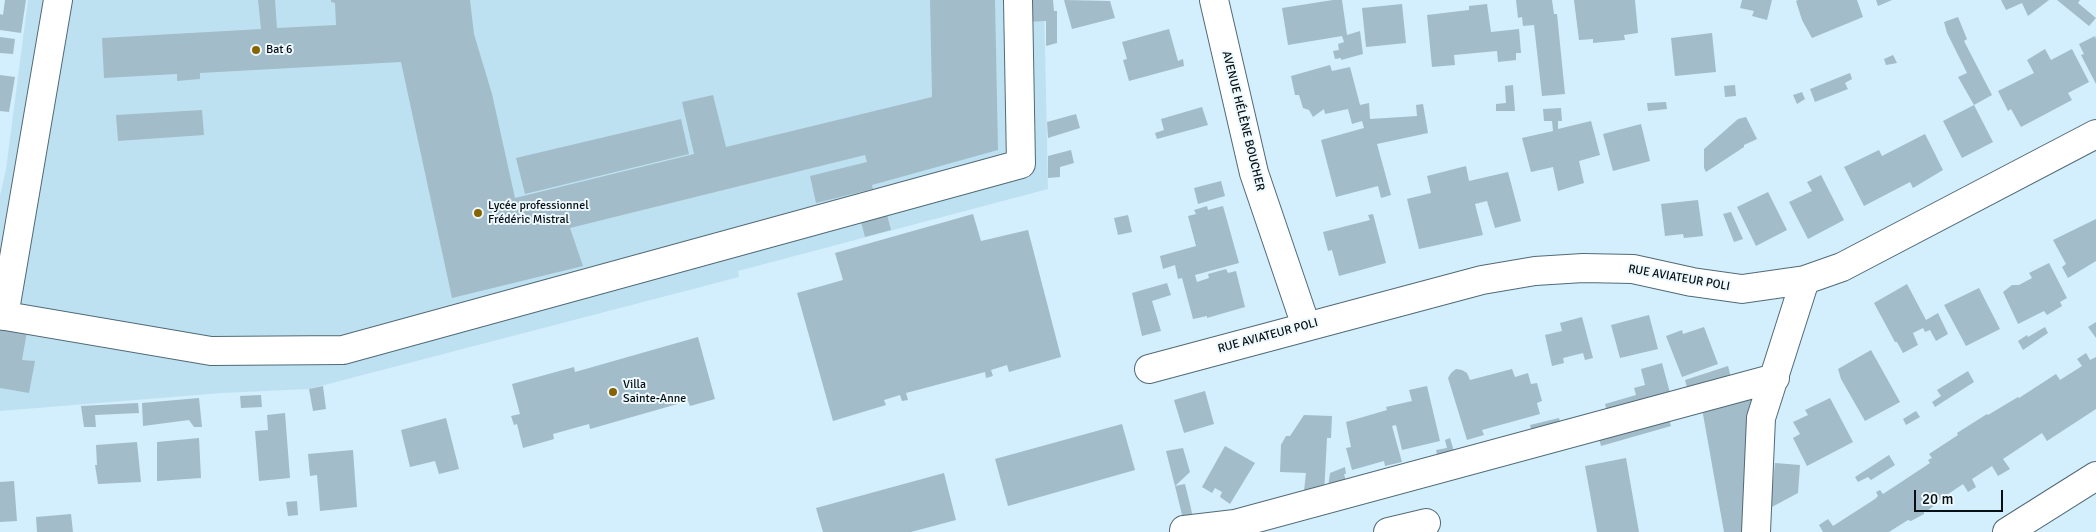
<!DOCTYPE html>
<meta charset="utf-8">
<style>
body{margin:0}
#map{position:relative;width:2096px;height:532px;overflow:hidden;background:#d3eefc;font-family:Signika,sans-serif}
canvas{display:block}
.scale{position:absolute;left:1914px;top:490px;width:89px;height:22px;box-sizing:border-box;border:2px solid #060f14;border-top:0;padding-left:6px;font-size:15px;line-height:18px;white-space:nowrap;color:#060f14;-webkit-text-stroke:4px #eef9fe;paint-order:stroke}
</style>
<div id="map">
<canvas width="2096" height="532"></canvas>
<div class="scale">20 m</div>
</div>
<script>
const context = document.querySelector('canvas').getContext('2d');
context.lineJoin = 'round';
function fillPath(path, color) { context.fillStyle = color; context.fill(path, 'evenodd'); }
const shape = rows => new Path2D(rows.map(r => 'M' + r).join(''));
function strokePath(path, color, width, dash) { context.strokeStyle = color; context.lineWidth = width; context.lineCap = dash ? 'butt' : 'round'; context.setLineDash(dash || []); context.stroke(path); }
function drawText(font, color, halo, rows, align = 'center') {
  context.font = font + ' Signika,sans-serif'; context.lineWidth = 4; context.setLineDash([]); context.textBaseline = 'middle'; context.strokeStyle = halo; context.fillStyle = color; for (const [text, x, y, turn = 0] of rows) {
    context.save(); context.translate(x, y); context.rotate((+turn || 0) * Math.PI / 180); context.textAlign = isNaN(turn) ? turn : align; if (halo) context.strokeText(text, 0, 0); context.fillText(text, 0, 0); context.restore();
  }
}
const built = shape([
 [28,0,1044,0,1048,189,738,271,739,277,309,389,222,393,0,411,0,196,6,169]
]);
const building = shape([
 [5,0,26,0,21,33,0,30,0,14,3,15],
 [258,0,275,0,277,28,336,25,335,3,331,2,331,0,470,0,474,34,492,94,515,198,694,154,682,102,713,95,726,147,932,97,930,0,995,0,998,150,872,185,873,189,816,203,810,176,867,162,865,155,570,228,583,266,452,298,401,62,200,73,200,79,177,81,177,74,104,78,102,38,261,29],
 [1026,0,1053,0,1054,11,1057,11,1057,43,1046,46,1046,21,1026,22],
 [1064,0,1110,1,1115,18,1072,29],
 [1333,0,1342,0,1347,35,1360,31,1363,54,1341,60,1341,58,1335,59,1333,51,1339,50,1338,44,1344,42,1342,36,1288,45,1282,8],
 [1516,0,1552,0,1554,14,1557,14,1565,94,1542,96,1534,25,1523,26,1522,17,1518,18],
 [1574,0,1635,0,1638,33,1624,35,1625,40,1593,43,1593,39,1579,40],
 [1742,0,1772,0,1767,20,1752,16,1754,11,1740,8],
 [1798,0,1857,0,1863,17,1812,38,1802,20,1796,1],
 [1876,0,1892,0,1878,6],
 [2001,0,2049,0,2028,16,2022,3,2006,10],
 [2057,0,2080,0,2078,3,2096,18,2089,26],
 [1402,4,1406,43,1366,47,1362,8],
 [1487,4,1491,32,1519,29,1521,53,1516,53,1516,60,1498,62,1497,51,1454,55,1455,65,1432,67,1427,15,1469,10,1469,6],
 [1958,17,1967,39,1964,41,1992,95,1974,105,1958,77,1967,73,1947,33,1944,22],
 [1169,29,1178,61,1183,59,1184,66,1129,81,1123,60,1127,59,1122,42],
 [1712,33,1716,72,1675,76,1671,38],
 [2095,36,2096,39,2096,84,2081,55,2084,54,2079,44],
 [0,37,15,39,13,54,0,53],
 [2045,49,2051,60,2072,49,2089,82,2068,93,2072,100,2021,127,2011,109,2008,111,1998,91,2034,73,2027,60],
 [1893,55,1897,63,1886,65,1884,59],
 [1330,65,1332,71,1350,67,1360,105,1369,103,1370,119,1417,116,1416,105,1423,104,1428,133,1377,144,1391,195,1381,198,1378,186,1336,197,1321,140,1364,128,1362,121,1352,124,1348,109,1325,114,1324,109,1313,117,1309,110,1303,108,1299,95,1295,95,1291,76],
 [1850,73,1852,79,1845,83,1848,89,1815,102,1810,89],
 [0,75,15,77,9,112,0,111],
 [1513,85,1515,111,1496,111,1496,104,1506,103,1505,86],
 [1735,85,1736,96,1725,97,1724,86],
 [1802,92,1805,99,1797,104,1793,95],
 [1666,102,1667,109,1648,111,1647,103],
 [1974,105,1993,142,1962,158,1943,121],
 [1202,107,1208,125,1157,139,1155,133,1164,130,1161,119],
 [1561,108,1562,121,1558,121,1558,129,1591,121,1600,155,1579,161,1584,183,1558,191,1553,167,1531,172,1522,138,1553,131,1552,121,1544,121,1543,109],
 [202,110,204,135,118,141,116,115],
 [1076,114,1080,128,1048,138,1047,122],
 [1746,117,1757,139,1744,145,1744,147,1706,172,1704,168,1704,149,1738,119],
 [681,119,689,154,525,194,516,158],
 [1641,124,1650,161,1613,171,1603,134],
 [1925,134,1943,170,1913,188,1910,182,1864,206,1844,167,1879,150,1882,156],
 [1071,150,1074,163,1060,167,1060,177,1048,178,1048,156],
 [1466,166,1469,181,1508,172,1521,221,1495,228,1487,201,1475,204,1483,235,1419,249,1407,199,1431,193,1427,176],
 [1821,175,1844,220,1808,239,1789,202,1812,191,1807,182],
 [1221,181,1225,196,1198,204,1194,188],
 [1768,192,1787,230,1756,246,1737,207],
 [1698,200,1703,236,1684,238,1683,234,1665,236,1661,204],
 [1207,206,1208,210,1223,206,1239,263,1195,275,1197,282,1209,278,1208,274,1226,269,1228,273,1236,271,1245,307,1207,318,1207,316,1193,319,1182,278,1178,279,1175,265,1163,269,1160,256,1196,246,1188,216,1196,214,1194,210],
 [886,211,891,230,865,237,860,218],
 [1731,212,1743,239,1734,242,1723,214],
 [973,214,981,241,1028,230,1061,357,1009,372,1007,365,991,370,993,376,986,378,985,372,906,393,908,400,902,401,900,395,884,400,886,405,833,421,797,293,843,280,835,253],
 [1373,214,1386,263,1339,276,1332,250,1328,251,1323,232,1370,220,1368,215],
 [1128,215,1132,232,1118,235,1114,218],
 [2096,219,2096,261,2068,278,2062,267,2066,264,2053,240],
 [2049,263,2067,298,2060,302,2062,306,2047,315,2044,311,2018,324,2003,292,2012,285,2019,285,2032,278,2029,273],
 [1167,283,1171,295,1152,301,1161,331,1142,336,1132,293],
 [1907,284,1926,320,1938,313,1948,334,1936,341,1930,330,1925,332,1923,328,1913,333,1918,345,1903,353,1897,342,1895,342,1874,303],
 [1979,288,2000,329,1966,346,1944,305],
 [1649,315,1658,349,1620,358,1611,325],
 [1582,317,1593,358,1585,360,1583,353,1563,358,1564,363,1552,366,1545,335,1562,331,1560,323],
 [2096,322,2096,338,2088,327],
 [0,327,27,332,22,360,35,361,29,393,0,388],
 [1704,327,1718,364,1682,377,1666,336,1682,330,1683,334],
 [2045,327,2048,333,2023,350,2018,341,2027,335,2028,337],
 [698,337,715,399,690,406,688,401,590,429,589,424,553,434,554,439,523,448,517,424,514,425,511,416,520,414,512,384,574,367,575,372],
 [1871,350,1900,402,1865,421,1841,379,1838,369],
 [2086,353,2090,360,2096,357,2096,409,2047,441,2042,433,2003,459,2010,469,1998,476,1992,466,1972,479,1976,487,1968,492,1963,484,1935,503,1935,505,1927,511,1924,510,1924,514,1911,521,1908,520,1889,532,1823,532,1819,525,1828,519,1833,526,1875,499,1878,496,1876,492,1880,490,1883,494,1930,463,1928,460,1932,458,1929,454,1958,435,1957,433,1987,414,1988,415,2018,397,2019,398,2056,374,2060,380,2082,366,2077,359],
 [1662,363,1672,400,1608,416,1605,404,1636,395,1634,388,1645,385,1641,369],
 [1728,366,1733,385,1689,395,1685,380],
 [1456,369,1462,370,1467,373,1470,380,1512,369,1515,377,1528,373,1531,384,1537,383,1542,401,1537,403,1540,414,1482,430,1484,435,1467,440,1448,378,1451,373],
 [1968,371,1974,382,1935,407,1932,402,1941,396,1937,390],
 [323,386,326,409,313,411,309,389],
 [1427,386,1440,441,1402,450,1396,425,1392,426,1402,462,1385,466,1384,461,1352,470,1346,448,1351,447,1346,422,1387,410,1386,407,1412,401,1409,390],
 [1205,391,1214,424,1184,433,1174,400],
 [1752,393,1757,417,1749,532,1724,532,1701,403],
 [261,395,262,407,241,408,240,396],
 [199,398,202,427,194,427,189,420,143,426,142,403],
 [1830,398,1853,442,1807,466,1793,438,1800,434,1793,422,1808,415,1805,410],
 [138,403,139,413,95,415,96,427,84,427,81,406],
 [1916,411,1920,417,1906,425,1903,419],
 [1667,412,1671,426,1601,446,1597,431],
 [285,413,290,478,259,481,255,431,268,430,267,415],
 [1304,415,1332,416,1331,438,1327,438,1324,494,1307,499,1304,491,1306,473,1280,472,1281,445,1286,436,1290,436],
 [446,418,459,469,439,474,435,461,410,467,401,430],
 [1559,418,1562,429,1533,437,1530,425],
 [1122,424,1135,470,1008,506,995,459],
 [199,438,201,478,157,481,157,442],
 [1450,438,1456,458,1439,463,1436,450,1447,448,1445,440],
 [137,442,141,482,98,484,95,465,97,465,96,445],
 [1225,446,1255,463,1230,504,1220,497,1222,492,1215,488,1212,493,1202,487],
 [1183,448,1190,472,1175,486,1166,451],
 [353,450,357,507,320,511,317,475,310,476,308,454],
 [1889,455,1895,465,1871,480,1868,477,1858,482,1855,477],
 [1626,458,1639,532,1597,532,1585,466],
 [1775,463,1800,465,1798,493,1770,508],
 [1345,467,1346,474,1344,474,1348,488,1327,494,1330,473],
 [944,473,956,520,911,532,823,532,816,508],
 [14,481,17,521,0,522,0,482],
 [1185,484,1189,500,1194,522,1184,523,1175,486],
 [297,501,298,515,288,516,286,502],
 [71,514,73,532,37,532,36,517]
]);
const minor = shape([
 [1214,0,1254,173,1306,326],
 [0,315,211,351,343,350,1021,164,1018,0],
 [4,316,58,0],
 [1149,369,1482,280,1535,271,1583,268,1633,269,1692,282,1742,289,1805,280,1842,267,2096,134],
 [1184,530,1235,524,1775,378],
 [1388,532,1426,523],
 [1756,532,1761,418,1805,280],
 [2007,532,2096,476]
]);
const markers = [
 [256,50,5,"#886400"],
 [478,213,5,"#886400"],
 [613,392,5,"#886400"]
];
const poiNames = [
 ["Bat 6",266,50],
 ["Lycée professionnel",488,206],
 ["Frédéric Mistral",488,220],
 ["Villa",623,385],
 ["Sainte-Anne",623,399]
];
const streetNames = [
 ["AVENUE HÉLÈNE BOUCHER",1243,121,76],
 ["RUE AVIATEUR POLI",1679,278,10],
 ["RUE AVIATEUR POLI",1268,336,-15]
];
fillPath(built, '#bee1f2');
fillPath(building, '#a2bcca');
strokePath(minor, '#516a76', 30);
strokePath(minor, '#fff', 28);
for (const [x, y, r, color] of markers) { const dot = new Path2D(); dot.arc(x, y, r, 0, 2 * Math.PI); context.fillStyle = color; context.fill(dot); strokePath(dot, '#eef9fe', 2); }
drawText('12px', '#060f14', '#eef9fe', poiNames, 'left');
drawText('12px', '#060f14', '#eef9fe', streetNames);
</script>
